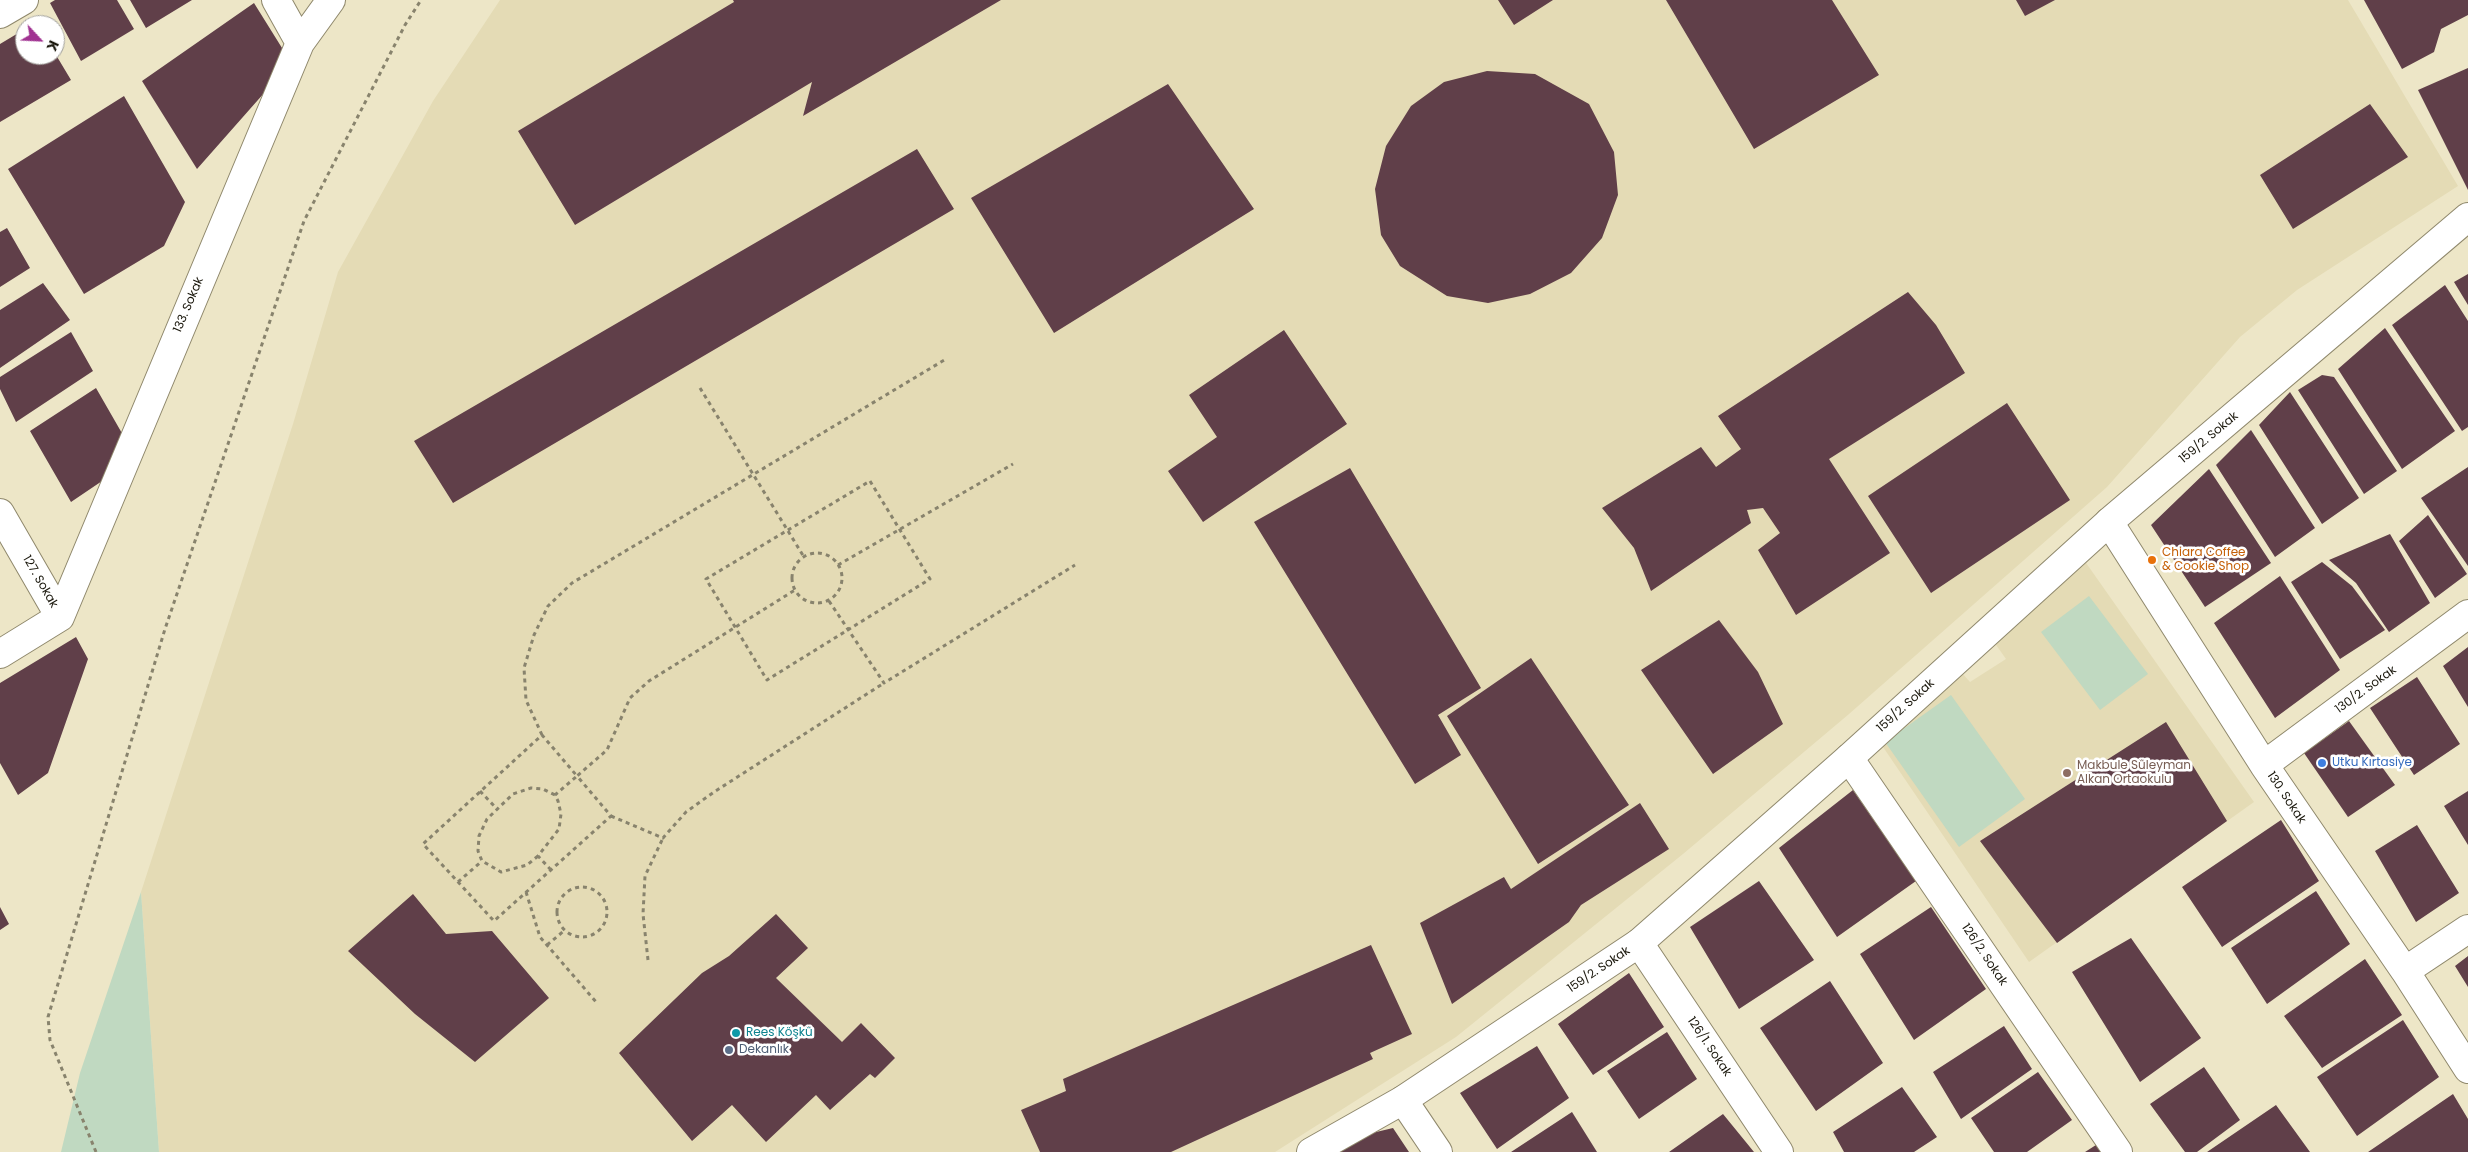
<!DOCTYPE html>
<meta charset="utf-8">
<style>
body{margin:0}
#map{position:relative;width:2468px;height:1152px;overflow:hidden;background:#ede6c7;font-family:Poppins,sans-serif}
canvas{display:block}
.north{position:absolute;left:15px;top:15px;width:50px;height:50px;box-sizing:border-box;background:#fff;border:1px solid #a3a29d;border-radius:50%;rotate:115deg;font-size:14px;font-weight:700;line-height:20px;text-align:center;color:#19160b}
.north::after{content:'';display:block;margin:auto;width:18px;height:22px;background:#a03291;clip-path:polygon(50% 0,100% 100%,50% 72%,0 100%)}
</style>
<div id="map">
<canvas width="2468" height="1152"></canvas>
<div class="north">K</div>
</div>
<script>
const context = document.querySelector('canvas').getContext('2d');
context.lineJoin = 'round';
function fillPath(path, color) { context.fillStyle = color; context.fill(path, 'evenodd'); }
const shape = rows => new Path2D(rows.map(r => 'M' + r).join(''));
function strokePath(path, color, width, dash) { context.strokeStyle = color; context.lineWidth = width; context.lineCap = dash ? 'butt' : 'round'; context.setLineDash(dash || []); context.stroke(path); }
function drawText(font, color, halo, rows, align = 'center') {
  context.font = font + ' Poppins,sans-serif'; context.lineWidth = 5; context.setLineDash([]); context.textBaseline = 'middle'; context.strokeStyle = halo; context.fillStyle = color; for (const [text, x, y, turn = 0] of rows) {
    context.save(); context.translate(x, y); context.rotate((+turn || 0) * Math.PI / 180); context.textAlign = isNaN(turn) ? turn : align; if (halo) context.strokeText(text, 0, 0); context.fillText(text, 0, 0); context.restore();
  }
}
const built = shape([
 [500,0,2348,0,2458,186,2297,290,2240,337,2107,487,1849,714,1683,854,1456,1037,1275,1152,159,1152,141,892,293,424,338,272,433,101],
 [2084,560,2254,802,2029,962,1881,744,1961,672,1970,682,2006,659,1994,642]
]);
const green = shape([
 [2089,596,2148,674,2100,710,2041,632],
 [1951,695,2025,799,1959,847,1885,742],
 [141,892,159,1152,61,1152,80,1073]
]);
const building = shape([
 [55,0,117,0,134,29,81,61,50,3],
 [130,0,192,0,146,28],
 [733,0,1001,0,803,116,812,82,575,225,518,131,734,2],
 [1498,0,1553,0,1514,25],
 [1666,0,1832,0,1879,75,1754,149],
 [2016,0,2055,0,2025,16],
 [2364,0,2468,0,2468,15,2441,29,2434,52,2402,69],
 [254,3,287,56,280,75,197,169,142,81],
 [25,29,25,55,56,55,71,80,0,122,0,44],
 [2468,68,2468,190,2418,90],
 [1487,71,1535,74,1589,104,1614,152,1618,195,1602,238,1571,273,1530,294,1488,303,1447,296,1400,266,1381,235,1375,189,1386,146,1411,106,1444,82],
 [1168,84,1254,209,1054,333,971,198],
 [124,96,185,202,164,246,84,294,8,169],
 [2370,104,2408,157,2293,229,2260,175],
 [917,149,954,209,453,503,414,441],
 [7,228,30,268,0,287,0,232],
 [2468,274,2468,305,2454,282],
 [43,283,70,320,0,368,0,310],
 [2445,285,2468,321,2468,427,2462,431,2392,325],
 [1908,292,1936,325,1965,373,1829,459,1890,553,1796,615,1758,550,1780,533,1763,508,1747,510,1751,523,1651,591,1634,548,1602,508,1701,447,1716,467,1741,449,1718,416],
 [2385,328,2455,431,2402,469,2338,369],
 [1284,330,1347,424,1203,522,1168,471,1217,437,1189,395],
 [71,332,93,371,16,422,0,389,0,377],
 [2322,375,2334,377,2397,471,2364,494,2298,390],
 [96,388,123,435,105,479,71,502,30,431],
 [2290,392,2359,498,2322,524,2259,425],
 [2007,403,2070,500,1931,593,1868,496],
 [2251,430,2315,528,2275,557,2216,465],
 [2468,467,2468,566,2421,498],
 [1350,468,1481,688,1438,715,1461,755,1415,784,1254,522],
 [2209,469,2271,563,2205,607,2151,525],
 [2428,515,2467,574,2435,598,2399,541],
 [2390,534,2430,603,2389,632,2356,583,2329,560],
 [2322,562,2352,586,2385,630,2340,659,2291,582],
 [2280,576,2340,670,2275,718,2214,623],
 [1719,620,1758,672,1783,724,1713,774,1641,670],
 [76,637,88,659,48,773,18,795,0,763,0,683],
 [2468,647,2468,707,2443,666],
 [1531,658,1629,805,1538,864,1447,716],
 [2417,677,2460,744,2414,775,2370,708],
 [2349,721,2395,785,2348,817,2304,753],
 [2166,722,2227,821,2057,943,1980,841],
 [1853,790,1916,881,1837,937,1779,848],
 [2468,791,2468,845,2444,806],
 [1640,803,1669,849,1581,905,1569,922,1452,1004,1420,923,1504,877,1511,889],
 [2281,820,2319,881,2222,947,2182,887],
 [2417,825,2459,893,2416,922,2375,851],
 [1759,881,1814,960,1739,1009,1690,927],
 [2316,891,2350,944,2267,1004,2231,948],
 [413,894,446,934,492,931,549,998,475,1062,415,1014,348,951],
 [0,907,9,924,0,930],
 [1931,907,1986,989,1914,1040,1860,954],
 [776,914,808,948,776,978,842,1042,861,1023,895,1058,875,1078,870,1074,830,1110,816,1095,766,1142,732,1105,692,1141,619,1053,702,973,729,956],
 [2131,938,2201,1038,2140,1082,2072,972],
 [1371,945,1412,1034,1370,1053,1373,1059,1171,1152,1040,1152,1021,1110,1066,1091,1063,1079],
 [2468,956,2468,987,2455,966],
 [2365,959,2402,1015,2322,1068,2284,1016],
 [1629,973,1664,1027,1593,1075,1558,1024],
 [1830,981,1883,1063,1816,1111,1760,1028],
 [2403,1020,2439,1077,2357,1136,2317,1077],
 [2004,1026,2032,1069,1961,1119,1933,1072],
 [1667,1032,1697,1079,1639,1119,1607,1071],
 [1537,1046,1569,1098,1497,1149,1460,1093],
 [2204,1067,2240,1120,2197,1152,2185,1152,2150,1104],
 [2038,1072,2072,1120,2027,1152,1994,1152,1971,1118],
 [1902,1087,1937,1137,1914,1152,1844,1152,1833,1132],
 [2453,1094,2468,1119,2468,1152,2368,1152],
 [2276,1105,2310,1152,2207,1152],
 [1572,1112,1597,1152,1511,1152],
 [1723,1114,1754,1152,1669,1152],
 [1393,1128,1409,1152,1338,1152,1372,1133],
 [2096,1145,2101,1152,2085,1152]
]);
const path = shape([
 [700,388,804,557],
 [870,481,930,579,767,680,706,579,870,481],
 '792 578a25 25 0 1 1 50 0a25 25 0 1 1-50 0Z',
 [838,565,1013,464],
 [829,601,884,683,1075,565],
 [542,735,526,700,524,668,534,635,548,606,572,583,946,359],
 [480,791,496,808],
 [611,816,663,838,686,812,714,792,884,683],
 [538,856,527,865,501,872,482,861,478,851,479,836,487,819,513,794,531,788,543,789,555,795],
 [551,870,538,856,559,829,561,814,558,801,555,795,577,776,542,735,423,844,494,921,611,816,577,776,607,750,630,698,649,681,795,590],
 [458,882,482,861],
 '557 912a25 25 0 1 1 50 0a25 25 0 1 1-50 0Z',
 [526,892,540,937,597,1003],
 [547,945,565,930],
 [648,960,643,914,645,876,663,838],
 [96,1152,50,1040,48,1017,165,629,304,221,405,25,421,0]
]);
const minor = shape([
 [276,0,300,43],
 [0,14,24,0],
 [0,513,60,617],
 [2109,522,2264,765,2405,971,2468,1069],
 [60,617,300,43,331,0],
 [0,654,60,617],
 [1849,758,2118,1152],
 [2264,765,2468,614],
 [1639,943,1779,1152],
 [2405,971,2468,929],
 [1403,1100,1438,1152]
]);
const tertiary = shape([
 [1311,1152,1403,1100,1639,943,1849,758,2109,522,2468,217]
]);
const markers = [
 [2152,560,5,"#e8710a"],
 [2322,763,5,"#3f7fe0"],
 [2067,773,5,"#8d6e63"],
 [736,1033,5,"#0f9aa8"],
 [729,1050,5,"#5c6f8a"]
];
const streetNames = [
 ["133. Sokak",189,305,-67],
 ["159/2. Sokak",2209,438,-40],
 ["127. Sokak",40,582,60],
 ["130/2. Sokak",2366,690,-36],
 ["159/2. Sokak",1906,706,-42],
 ["130. Sokak",2286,798,56],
 ["126/2. Sokak",1984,955,56],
 ["159/2. Sokak",1599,970,-34],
 ["126/1. Sokak",1709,1047,56]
];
const foodNames = [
 ["Chiara Coffee",2162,553],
 ["& Cookie Shop",2162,567]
];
const shopNames = [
 ["Utku Kırtasiye",2332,763]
];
const educationNames = [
 ["Makbule Süleyman",2077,766],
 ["Alkan Ortaokulu",2077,780]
];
const cultureNames = [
 ["Rees Köşkü",746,1033]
];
const serviceNames = [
 ["Dekanlık",739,1050]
];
fillPath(built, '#e4dbb5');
fillPath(green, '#c0d9c1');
fillPath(building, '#603f49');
strokePath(minor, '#8f886c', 30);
strokePath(tertiary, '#8f886c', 30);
strokePath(path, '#88836d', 3, [4, 4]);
strokePath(minor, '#fff', 28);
strokePath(tertiary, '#fff', 28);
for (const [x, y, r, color] of markers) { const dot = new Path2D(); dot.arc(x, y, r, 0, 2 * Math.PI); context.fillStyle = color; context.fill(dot); strokePath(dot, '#fff', 2); }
drawText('12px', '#19160b', '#fff', streetNames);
drawText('12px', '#c56008', '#fff', foodNames, 'left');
drawText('12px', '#366cbe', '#fff', shopNames, 'left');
drawText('12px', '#785e54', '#fff', educationNames, 'left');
drawText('12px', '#0d838f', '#fff', cultureNames, 'left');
drawText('12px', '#4e5e75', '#fff', serviceNames, 'left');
</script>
